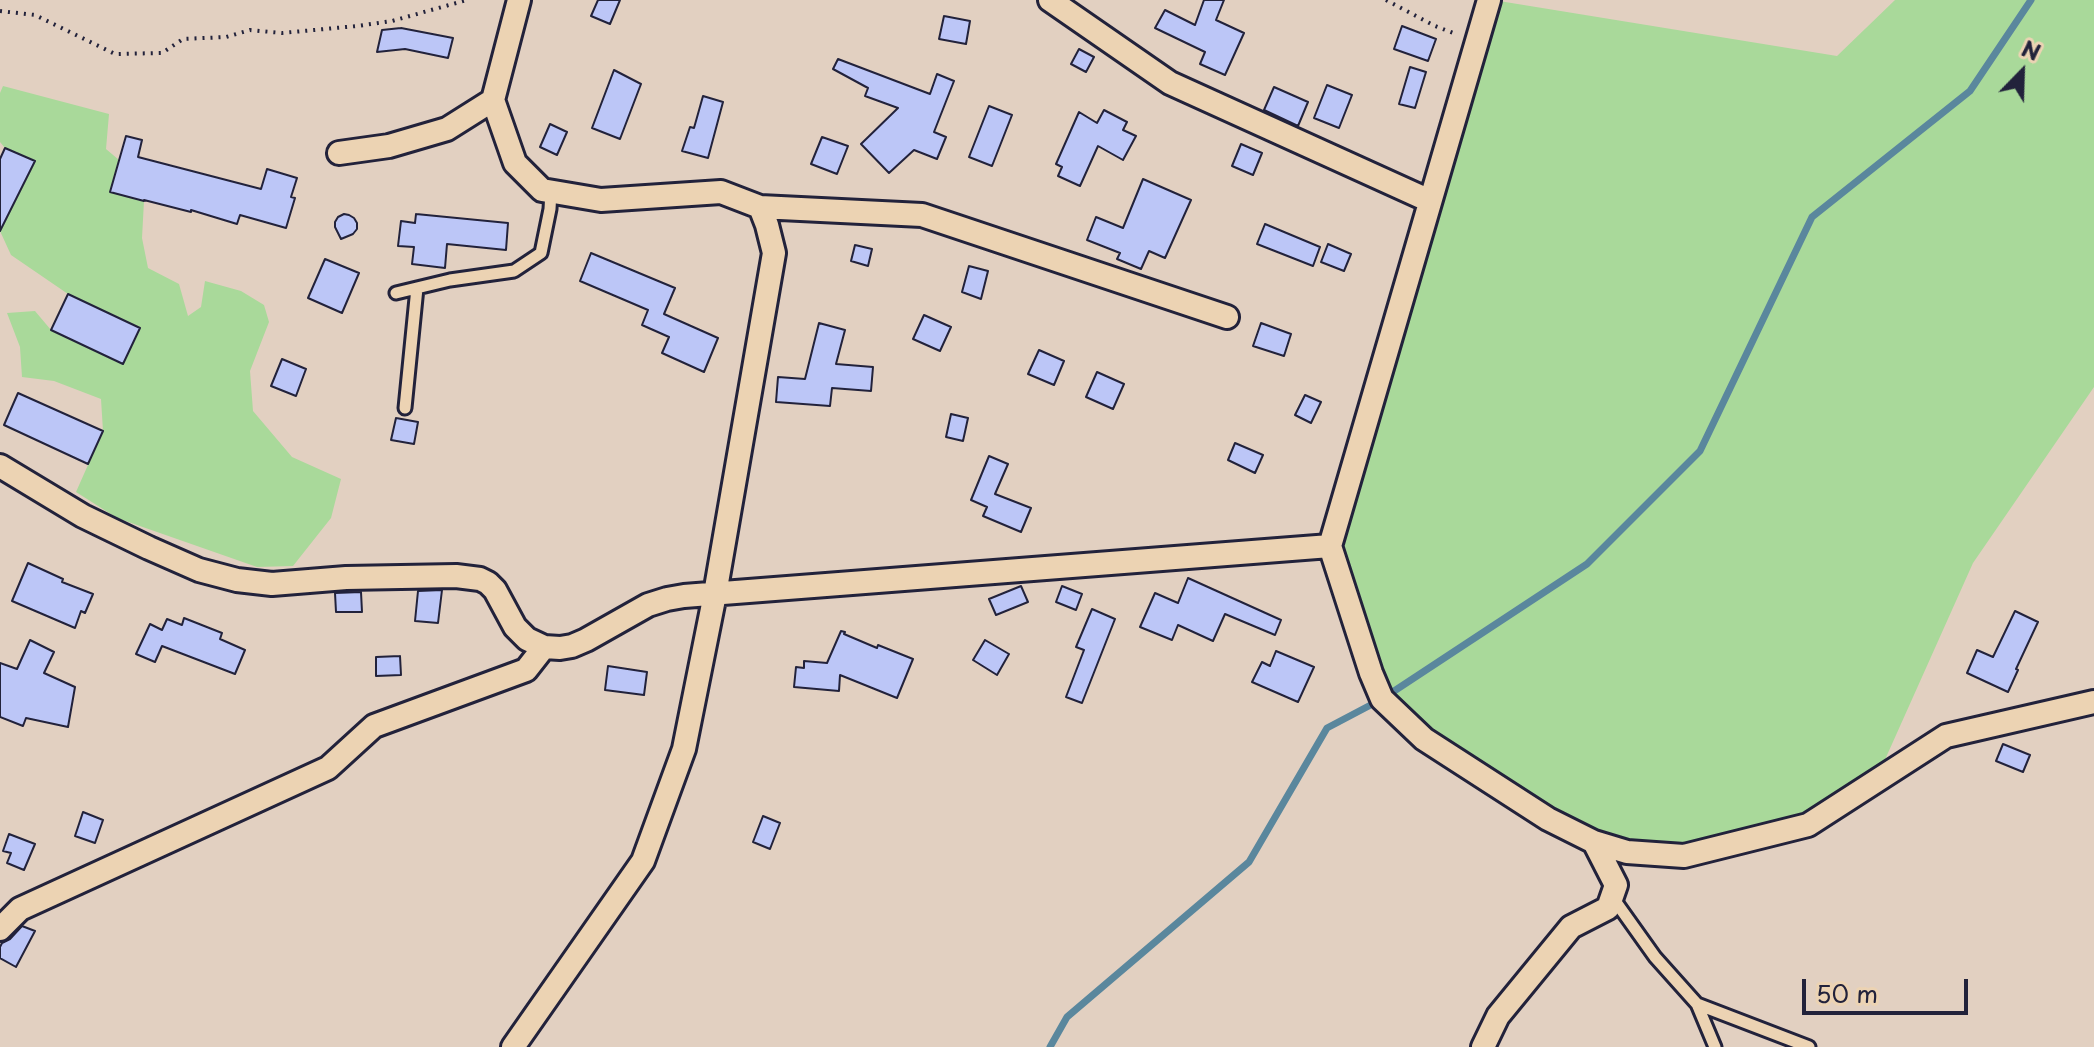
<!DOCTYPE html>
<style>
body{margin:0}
#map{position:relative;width:2094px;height:1047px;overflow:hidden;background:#e2d0c1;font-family:"Playpen Sans",sans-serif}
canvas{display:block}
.north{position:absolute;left:1982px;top:32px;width:80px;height:80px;-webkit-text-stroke:6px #ecd3b3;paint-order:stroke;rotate:23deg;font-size:22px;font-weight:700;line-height:32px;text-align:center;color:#22223b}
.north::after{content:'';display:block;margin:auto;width:28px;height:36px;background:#22223b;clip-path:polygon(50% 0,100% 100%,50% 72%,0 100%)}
.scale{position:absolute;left:1802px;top:979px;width:166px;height:36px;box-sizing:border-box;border:4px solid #22223b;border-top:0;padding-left:10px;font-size:24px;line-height:28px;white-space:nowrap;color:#22223b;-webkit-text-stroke:6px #ecd3b3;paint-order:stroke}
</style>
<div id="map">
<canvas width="2094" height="1047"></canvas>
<div class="north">N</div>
<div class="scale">50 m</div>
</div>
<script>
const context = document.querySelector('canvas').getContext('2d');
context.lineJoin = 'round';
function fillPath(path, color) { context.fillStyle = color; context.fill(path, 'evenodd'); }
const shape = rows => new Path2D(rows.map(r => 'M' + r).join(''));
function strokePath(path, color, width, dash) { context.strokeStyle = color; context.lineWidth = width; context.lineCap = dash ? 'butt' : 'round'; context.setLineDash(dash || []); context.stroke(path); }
const green = shape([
 [1493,0,1837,56,1895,0,2094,0,2094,387,1973,563,1875,782,1808,825,1684,856,1594,842,1382,699,1330,546],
 [3,86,109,114,106,149,119,160,110,192,144,201,142,238,148,268,179,284,188,316,201,307,205,281,241,291,264,305,269,322,250,371,253,411,292,457,341,479,331,518,293,566,257,567,117,518,76,492,103,431,101,399,54,381,22,377,20,347,7,313,35,311,51,330,123,364,140,328,68,294,11,255,0,231,35,162,5,148,0,142,0,93]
]);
const stream = shape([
 [1050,1047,1067,1017,1249,862,1327,728,1382,699,1587,564,1700,451,1812,217,1970,91,2031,0]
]);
const building = shape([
 [598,0,620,0,610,24,591,16,598,0],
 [1204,0,1224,0,1216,20,1244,33,1225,75,1200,64,1205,52,1155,28,1165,10,1195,25,1204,0],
 [944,16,970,21,966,44,939,39,944,16],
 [1402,26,1436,39,1428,61,1394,49,1402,26],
 [401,28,453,38,448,58,405,49,377,52,382,30,401,28],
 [1079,49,1094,57,1086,72,1071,64,1079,49],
 [838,59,930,94,937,74,954,81,934,132,946,137,937,159,914,150,889,173,861,144,898,108,865,96,868,88,833,69,838,59],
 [1410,67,1426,72,1415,108,1399,104,1410,67],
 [614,70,641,84,620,139,592,128,614,70],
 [1327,85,1352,95,1339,128,1314,118,1327,85],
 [1274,87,1308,102,1298,126,1264,110,1274,87],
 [703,96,723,102,708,158,682,151,690,127,694,128,703,96],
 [989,106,1012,115,992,166,969,157,989,106],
 [1104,110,1127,122,1123,130,1136,136,1123,160,1098,146,1080,186,1058,176,1062,167,1056,164,1079,112,1097,123,1104,110],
 [550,124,567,132,557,155,540,147,550,124],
 [126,136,142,140,138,157,261,189,267,169,297,178,291,197,295,198,286,228,240,215,237,224,191,210,191,212,144,200,144,201,110,192,126,136],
 [822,137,848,146,837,174,811,164,822,137],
 [1241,144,1262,153,1253,175,1232,166,1241,144],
 [5,148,35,161,0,231,0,159,5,148],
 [1143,179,1191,200,1165,258,1149,251,1141,269,1117,259,1120,253,1087,240,1096,217,1123,228,1143,179],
 [344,214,349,215,354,218,357,223,357,229,353,234,341,239,335,227,335,222,338,217,344,214],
 [416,214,508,223,506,250,447,244,445,268,412,264,414,247,398,246,401,221,415,223,416,214],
 [1265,224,1320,247,1313,266,1257,244,1265,224],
 [1328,244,1351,254,1344,271,1321,262,1328,244],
 [855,245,872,249,868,266,851,261,855,245],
 [591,253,675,288,664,314,718,338,704,372,662,353,669,337,642,325,648,310,580,281,591,253],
 [325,259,359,273,342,313,308,298,325,259],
 [969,266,988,271,981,299,962,292,969,266],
 [68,294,140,328,123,364,51,330,68,294],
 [924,315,951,327,940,351,913,339,924,315],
 [819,323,845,330,836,364,873,367,871,391,832,388,830,406,776,402,778,377,805,379,819,323],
 [1261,323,1291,334,1284,356,1253,346,1261,323],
 [1039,350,1064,361,1054,385,1028,374,1039,350],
 [282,359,306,369,296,396,271,386,282,359],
 [1097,372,1124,384,1113,409,1086,397,1097,372],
 [18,393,103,431,88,464,4,425,18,393],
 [1305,395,1321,402,1311,423,1295,415,1305,395],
 [951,414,968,418,963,441,946,437,951,414],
 [396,418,418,422,414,444,391,440,396,418],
 [1235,443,1263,455,1255,473,1228,460,1235,443],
 [989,456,1008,464,995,494,1031,508,1021,532,983,516,987,507,971,500,989,456],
 [28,563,63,579,62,582,93,594,85,613,81,611,75,628,12,601,28,563],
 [1188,578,1281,620,1275,635,1225,614,1213,641,1178,625,1172,640,1140,627,1155,593,1178,603,1188,578],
 [1021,586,1028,602,996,615,989,599,1021,586],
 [1062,586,1082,594,1076,610,1056,602,1062,586],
 [442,590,438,623,415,621,418,591,442,590],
 [361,592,362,612,336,612,335,593,361,592],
 [1092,609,1115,619,1082,703,1066,697,1084,650,1076,647,1092,609],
 [2015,611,2038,622,2016,669,2018,670,2008,692,1967,673,1977,650,1993,657,2015,611],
 [184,618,222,633,220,639,245,650,235,674,162,646,155,662,136,654,150,624,162,630,167,619,182,625,184,618],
 [841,631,845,632,844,634,877,648,878,645,913,659,897,698,840,675,839,691,794,687,796,667,804,668,804,661,827,663,841,631],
 [30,640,54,652,44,673,75,687,68,727,26,718,23,726,0,717,0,663,17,669,30,640],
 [985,640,1009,654,997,675,973,660,985,640],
 [1276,651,1314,667,1298,702,1252,682,1262,662,1270,666,1276,651],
 [400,656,401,675,376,676,376,657,400,656],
 [608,666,647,672,644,695,605,690,608,666],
 [2003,744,2030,755,2023,772,1996,761,2003,744],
 [83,812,103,820,95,843,75,836,83,812],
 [763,816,780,823,770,849,753,842,763,816],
 [9,834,35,844,24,870,7,863,11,853,3,851,9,834],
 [22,926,35,931,16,967,0,958,0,947,2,943,10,939,22,926]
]);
const path = shape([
 [1386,0,1435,26,1456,34],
 [0,11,35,15,115,54,162,53,183,39,226,37,250,30,282,33,357,26,392,21,467,0]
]);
const lane = shape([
 [396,293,450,280,514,271,541,253,550,209,551,191],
 [405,408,417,288],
 [1613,898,1655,957,1697,1004,1809,1047],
 [1697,1004,1715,1047]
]);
const street = shape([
 [1050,0,1170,83,1430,201],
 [339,153,389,146,447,129,493,100],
 [760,207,922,215,1227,317],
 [0,466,83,516,149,548,199,570,237,580,272,584,346,578,456,576,480,579,488,583,495,590,515,627,527,639,544,647,560,648,572,646,586,640,648,605,667,599,684,596,1330,546,1489,0],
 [1330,546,1371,673,1382,699,1424,739,1548,819,1594,842,1627,852,1684,856,1808,825,1946,736,2094,702],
 [0,929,20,909,328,768,374,726,526,670,544,647],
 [513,1047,643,861,684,749,715,594,774,253,767,225,760,207,721,192,601,200,542,190,515,163,493,100,519,0],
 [1483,1047,1498,1016,1571,927,1608,908,1616,885,1594,842]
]);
fillPath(green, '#a9d99a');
strokePath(stream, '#5a879d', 7);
fillPath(building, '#bcc6f7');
strokePath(building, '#22223b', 2);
strokePath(lane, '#22223b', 17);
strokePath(street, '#22223b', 28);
strokePath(path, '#22223b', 4, [2, 6]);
strokePath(lane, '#ecd3b3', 11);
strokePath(street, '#ecd3b3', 22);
</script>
